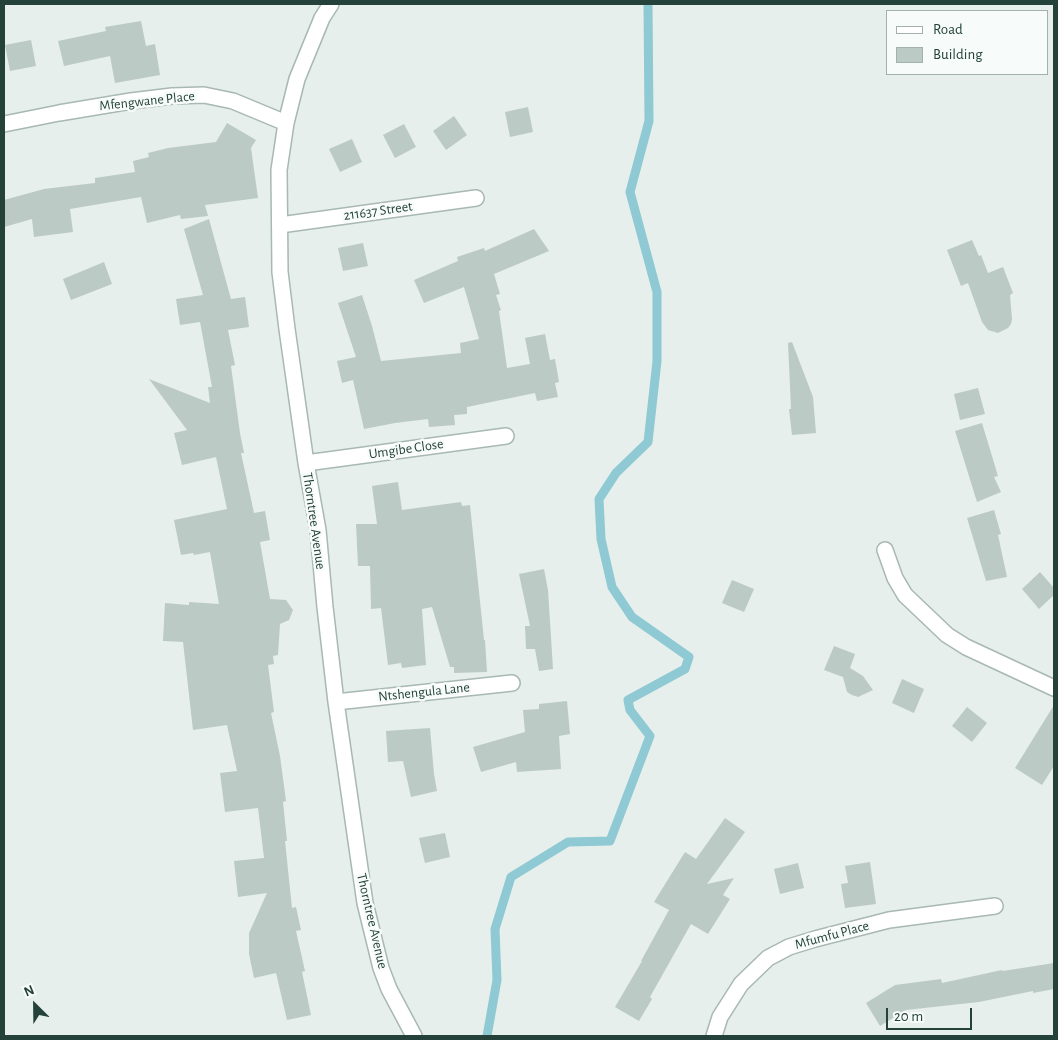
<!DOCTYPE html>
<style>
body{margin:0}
#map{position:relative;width:1058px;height:1040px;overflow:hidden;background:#e6efeb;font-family:"Alegreya Sans",sans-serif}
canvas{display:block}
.frame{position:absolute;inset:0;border:5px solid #24423a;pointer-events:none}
.legend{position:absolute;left:886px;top:10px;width:162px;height:65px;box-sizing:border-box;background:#f7fbf9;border:1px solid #a3b1ad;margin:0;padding:6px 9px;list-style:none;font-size:15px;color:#24423a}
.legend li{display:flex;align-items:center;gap:10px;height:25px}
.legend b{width:25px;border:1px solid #a3b1ad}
.north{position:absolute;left:10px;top:980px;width:50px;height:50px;-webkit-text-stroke:4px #f7fbf9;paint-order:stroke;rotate:337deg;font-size:14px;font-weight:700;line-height:20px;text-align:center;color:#24423a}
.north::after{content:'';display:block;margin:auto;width:18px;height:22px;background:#24423a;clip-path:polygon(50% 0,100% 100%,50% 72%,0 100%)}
.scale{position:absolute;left:886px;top:1008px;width:86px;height:22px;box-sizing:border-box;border:2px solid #24423a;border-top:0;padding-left:6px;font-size:15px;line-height:18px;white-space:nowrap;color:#24423a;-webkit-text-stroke:4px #f7fbf9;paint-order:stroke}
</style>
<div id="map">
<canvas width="1058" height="1040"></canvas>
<div class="frame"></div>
<ul class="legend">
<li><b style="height:6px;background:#fff"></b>Road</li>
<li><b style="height:14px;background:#bbcac4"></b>Building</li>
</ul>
<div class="north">N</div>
<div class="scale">20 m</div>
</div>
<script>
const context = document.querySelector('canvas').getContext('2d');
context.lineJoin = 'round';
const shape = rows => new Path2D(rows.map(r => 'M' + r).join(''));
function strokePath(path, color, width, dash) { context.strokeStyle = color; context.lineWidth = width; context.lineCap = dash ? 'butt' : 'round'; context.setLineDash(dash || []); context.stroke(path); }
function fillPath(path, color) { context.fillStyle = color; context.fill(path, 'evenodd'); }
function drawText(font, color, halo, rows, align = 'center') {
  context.font = font + ' "Alegreya Sans",sans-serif'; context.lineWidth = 5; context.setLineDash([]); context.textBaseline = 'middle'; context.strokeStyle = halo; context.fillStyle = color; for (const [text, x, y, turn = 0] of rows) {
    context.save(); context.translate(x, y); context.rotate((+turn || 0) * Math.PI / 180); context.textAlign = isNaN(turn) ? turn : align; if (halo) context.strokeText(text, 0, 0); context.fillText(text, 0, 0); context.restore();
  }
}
const stream = shape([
 [487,1036,497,980,495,929,511,877,568,842,610,841,650,736,630,710,628,700,685,669,689,657,632,617,612,587,601,539,599,499,616,473,648,442,657,361,657,292,630,192,649,121,648,4]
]);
const building = shape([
 [141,21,146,46,155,44,160,75,115,83,110,56,64,66,58,41,106,31,105,27],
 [31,40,36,66,10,71,5,45],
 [528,107,533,132,510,137,505,112],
 [454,116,467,135,446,150,433,131],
 [227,123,256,140,251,148,258,198,205,205,208,216,181,219,180,215,147,223,141,197,70,209,73,232,34,237,32,219,4,227,4,200,44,189,95,183,95,178,135,172,133,161,149,157,148,153,168,148,216,142],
 [404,124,416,147,395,158,383,135],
 [352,139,362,162,340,172,329,149],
 [209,219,231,299,245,297,249,327,228,330,235,365,231,366,240,433,244,453,241,453,254,513,265,511,270,540,260,542,270,599,286,600,293,610,289,620,280,624,278,655,273,656,274,664,268,665,274,712,271,713,280,756,286,801,283,802,287,841,285,841,292,908,296,907,301,930,296,931,305,971,302,972,311,1015,287,1020,276,973,254,978,249,954,249,933,267,893,238,897,234,861,264,858,258,808,225,812,220,773,237,771,227,725,193,730,183,642,163,641,165,603,189,605,189,602,219,604,210,552,194,555,193,553,181,555,174,520,227,509,216,457,182,465,174,433,187,430,149,379,210,403,208,387,212,387,200,322,180,325,176,299,203,295,184,229],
 [534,229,549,251,494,274,500,294,496,295,501,310,499,311,507,368,530,364,525,338,545,334,550,360,555,359,559,382,555,383,558,397,537,401,535,393,467,407,467,414,454,415,455,425,429,427,428,419,395,423,364,429,353,380,342,383,337,361,356,357,338,303,362,295,372,326,381,361,461,353,460,343,479,339,464,287,424,303,414,280,458,261,457,257,484,248,485,251],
 [972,240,979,256,981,255,988,273,1003,267,1013,293,1010,295,1012,319,1011,324,1008,328,998,333,988,330,982,322,968,283,961,286,947,250],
 [363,243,368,266,343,271,338,248],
 [104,262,112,284,71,300,63,279],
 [792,342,813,397,816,433,792,435,789,409,791,409,788,343],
 [978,388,985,414,960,420,954,394],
 [982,423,998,476,994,477,1001,492,977,502,955,431],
 [398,482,402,510,461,502,462,506,470,505,484,640,485,640,487,672,454,673,454,667,450,667,432,607,422,609,426,665,402,668,401,663,388,665,381,608,371,609,370,566,358,566,356,524,377,524,372,486],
 [994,510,1001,534,998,535,1007,577,986,581,967,518],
 [544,569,548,590,553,669,539,671,535,649,526,649,525,626,530,626,519,574],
 [1040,572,1054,588,1054,595,1039,609,1022,589],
 [732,580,754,589,744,612,722,603],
 [834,646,855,654,850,668,863,676,873,690,858,697,852,695,847,692,843,677,824,670],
 [902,679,924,689,914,713,892,703],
 [567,701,570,734,559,736,561,769,517,772,516,762,481,772,473,747,525,732,523,710,539,709,539,704],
 [1054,705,1054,766,1042,785,1015,768],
 [967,707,987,723,972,742,952,726],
 [430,728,434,774,437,791,411,797,403,761,388,762,386,731],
 [725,818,745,832,707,884,734,878,723,895,730,899,708,934,691,924,650,997,652,999,639,1021,615,1007,642,961,641,961,669,910,654,902,685,852,696,859],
 [445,833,450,857,425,863,419,838],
 [870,862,876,904,845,908,841,884,848,883,845,866],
 [798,863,804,888,780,894,774,869],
 [1054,963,1054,989,1033,993,1033,991,979,1002,906,1010,880,1026,866,1003,895,985,941,979,942,983,1002,970,1003,971]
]);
const minor = shape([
 [331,4,322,18,297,79,286,123,279,170,280,272,287,329,306,463,318,530,325,607,336,702,365,903,381,968,389,989,414,1036],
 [4,124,59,113,131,101,172,96,204,95,233,101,286,123],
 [280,225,476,198],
 [306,463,506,436],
 [885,550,895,578,905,595,947,635,966,647,1054,688],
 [336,702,512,683],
 [714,1036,720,1017,741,984,768,958,789,947,815,939,889,920,995,906]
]);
const streetNames = [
 ["Mfengwane Place",147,101,-6],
 ["211637 Street",378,211,-8],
 ["Umgibe Close",406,449,-8],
 ["Thorntree Avenue",314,521,82],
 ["Ntshengula Lane",424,692,-6],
 ["Thorntree Avenue",372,921,77],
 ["Mfumfu Place",832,935,-15]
];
strokePath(stream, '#8ec9d4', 9);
fillPath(building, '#bbcac4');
strokePath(minor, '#a8b8b2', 18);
strokePath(minor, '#fff', 15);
drawText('14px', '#24423a', '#f7fbf9', streetNames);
</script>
